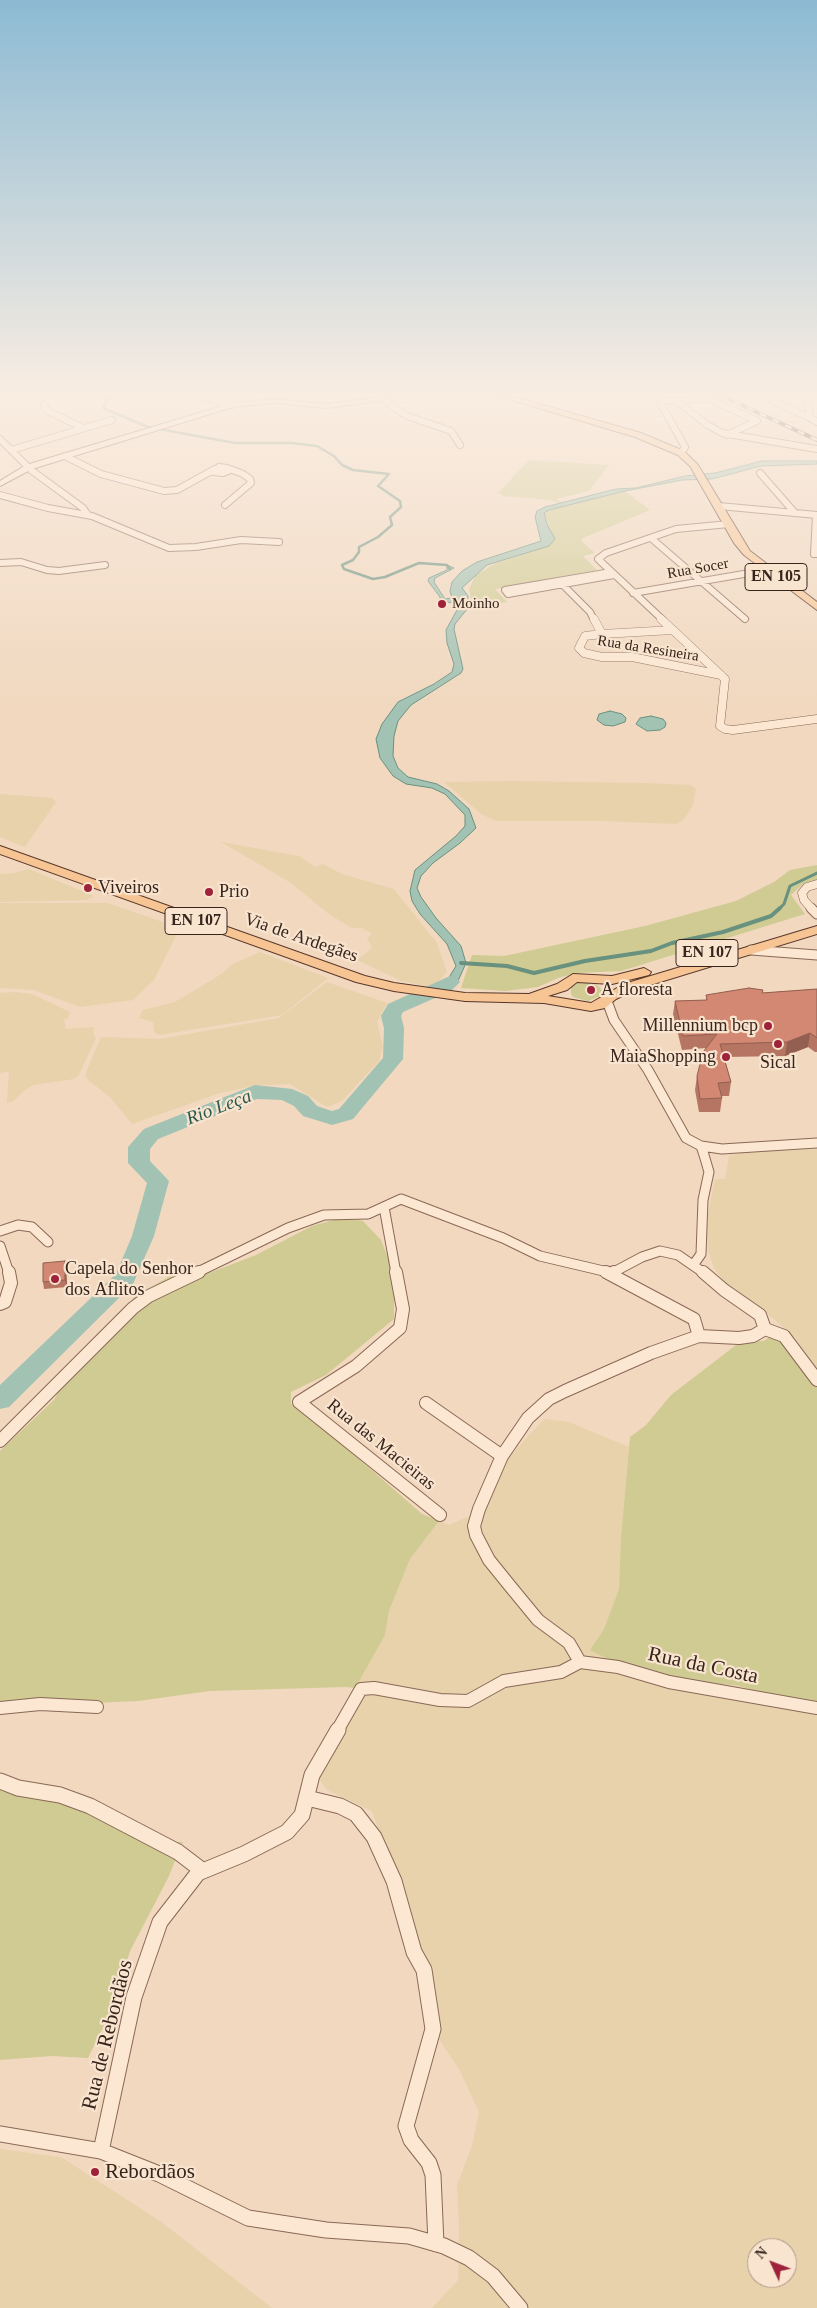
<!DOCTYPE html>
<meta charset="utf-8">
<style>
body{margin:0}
#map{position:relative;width:817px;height:2308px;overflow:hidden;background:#f1d8bf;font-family:Georgia,serif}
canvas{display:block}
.north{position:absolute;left:747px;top:2238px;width:50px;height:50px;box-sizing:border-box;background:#f8e4cf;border:1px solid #ac9787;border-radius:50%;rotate:313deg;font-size:14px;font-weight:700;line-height:20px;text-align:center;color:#39241c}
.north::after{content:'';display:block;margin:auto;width:18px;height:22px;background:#9d223a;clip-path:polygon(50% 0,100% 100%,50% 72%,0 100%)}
</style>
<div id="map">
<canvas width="817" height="2308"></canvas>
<div class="north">N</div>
</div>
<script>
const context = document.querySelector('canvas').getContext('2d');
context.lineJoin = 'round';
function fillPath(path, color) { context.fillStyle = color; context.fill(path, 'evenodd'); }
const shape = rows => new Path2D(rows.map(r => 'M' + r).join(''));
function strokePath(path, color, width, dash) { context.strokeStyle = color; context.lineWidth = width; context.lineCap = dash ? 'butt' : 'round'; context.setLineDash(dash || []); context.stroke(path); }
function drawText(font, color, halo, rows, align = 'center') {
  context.font = font + ' Georgia,serif'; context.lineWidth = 4.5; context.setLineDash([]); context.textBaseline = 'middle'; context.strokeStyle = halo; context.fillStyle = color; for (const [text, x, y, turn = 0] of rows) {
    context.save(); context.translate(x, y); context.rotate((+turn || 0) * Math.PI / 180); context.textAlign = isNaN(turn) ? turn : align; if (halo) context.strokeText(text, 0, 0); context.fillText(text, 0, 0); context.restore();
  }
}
const farmland = shape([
 [512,781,643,783,691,785,696,789,693,805,684,819,677,824,600,821,496,821,481,814,444,782],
 [0,794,52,798,56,802,25,847,0,837],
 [221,842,299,856,315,867,323,864,342,874,394,889,437,943,447,972,436,984,430,987,401,981,357,960,372,948,367,938,372,934,362,928,352,928,330,915,291,883],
 [29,869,94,896,87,900,0,902,0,874,14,873],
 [0,903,108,903,180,928,154,980,133,1000,80,1007,34,990,0,988],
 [260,952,328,978,282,1015,159,1035,154,1032,153,1022,139,1018,143,1010,175,1002,223,973,231,965],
 [327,982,387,1003,377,1022,383,1046,379,1061,342,1101,327,1107,290,1084,257,1085,220,1093,132,1124,110,1097,89,1081,85,1075,101,1037,160,1039,279,1018],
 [16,992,32,994,70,1012,68,1018,64,1020,66,1029,94,1027,93,1034,96,1038,79,1075,74,1079,33,1085,25,1090,12,1102,7,1102,9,1071,0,1073,0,993],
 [817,1149,817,1371,796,1339,775,1320,726,1284,714,1268,708,1250,706,1224,715,1179,725,1179,729,1156,745,1152],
 [544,1419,569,1422,629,1447,621,1537,619,1589,604,1629,590,1650,685,1683,736,1685,817,1710,817,2308,432,2308,458,2280,459,2227,457,2185,472,2146,479,2112,460,2071,439,2039,437,2005,372,1811,327,1790,316,1775,359,1678,385,1635,389,1611,410,1559,439,1521,449,1525,472,1515,502,1465],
 [757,2248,787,2248,787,2278,757,2278],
 [0,2149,61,2157,160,2221,272,2308,0,2308]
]);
const green = shape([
 [529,460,609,465,589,491,556,499,566,505,625,491,650,510,583,538,581,541,595,553,583,556,597,570,495,589,507,602,490,605,472,603,469,589,475,576,494,564,549,546,555,539,544,513,562,505,552,500,503,496,498,493],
 [817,865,817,880,804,883,791,895,805,914,621,971,577,973,558,978,538,987,505,991,461,988,472,955,504,956,645,926,736,901,774,882,790,870],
 [582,982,597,985,602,990,600,996,588,1001,573,997,571,994,571,987],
 [344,1217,363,1221,381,1240,394,1273,394,1319,326,1375,291,1392,291,1404,336,1439,422,1514,439,1521,410,1559,389,1611,385,1635,355,1688,346,1687,210,1691,138,1701,0,1707,0,1451,55,1399,63,1380,124,1314,134,1297,172,1275,204,1275,256,1255,312,1226],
 [776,1332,817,1373,817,1710,736,1685,685,1683,614,1662,590,1650,604,1629,619,1589,621,1537,630,1437,646,1425,671,1395,740,1342,764,1341],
 [0,1775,174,1842,183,1842,168,1878,130,1951,112,2009,88,2058,51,2056,0,2060]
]);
const water = shape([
 [762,461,817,461,817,464,761,466,712,479,682,480,625,491,549,510,544,513,547,524,555,539,549,546,487,565,462,588,468,596,468,608,455,624,454,629,463,669,461,673,411,705,398,721,394,736,393,756,398,768,408,777,437,784,449,791,469,809,476,828,460,843,433,863,421,876,417,888,421,897,436,918,461,946,466,963,458,981,442,995,425,992,441,986,448,979,456,966,447,944,420,914,412,901,410,891,415,870,456,836,465,826,465,815,445,794,432,788,406,784,393,776,380,758,376,739,382,724,398,702,434,684,452,672,454,664,447,643,446,630,463,599,453,603,440,601,440,597,428,581,429,578,447,570,447,565,454,568,435,578,434,582,445,599,452,598,450,591,452,582,462,571,477,562,541,541,535,517,537,511,545,507,616,489,636,488,685,476,715,473,762,461],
 [610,711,622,714,626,718,625,722,613,726,604,725,597,720,599,714,610,711],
 [651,716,663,719,666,723,665,727,660,730,647,731,636,724,640,718,651,716]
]);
const streamFar2 = shape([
 [119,390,106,401,103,408,148,427,235,443,292,443,317,446,334,456,342,465,353,470,389,474,378,486,400,501,401,507,390,517,392,525,378,537,359,547,359,552,353,560,342,565,344,569,373,579,385,577,419,563,447,565,450,569]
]);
const streamFar1 = shape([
 [779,909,784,904,790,886,817,873]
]);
const stream = shape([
 [461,963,507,966,534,973,585,961,651,951,672,943,723,932,771,916,780,908]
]);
const river = shape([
 [450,976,457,978,460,982,451,991,403,1012,401,1016,404,1028,403,1059,353,1119,332,1125,303,1116,294,1106,282,1100,257,1099,158,1139,150,1149,150,1161,169,1181,154,1236,133,1284,9,1407,0,1409,0,1385,116,1274,132,1236,147,1183,128,1163,128,1147,144,1129,255,1085,292,1089,308,1096,317,1106,332,1111,339,1109,383,1058,384,1028,381,1016,388,1004,450,976]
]);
const streetFar4 = shape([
 [174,390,232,405],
 [499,390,503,393],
 [653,390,685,447,681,453],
 [751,390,810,418],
 [806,390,810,418,817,422],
 [382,399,407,416,451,431,460,445],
 [660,401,673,401,681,404,706,424,722,433,817,449],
 [673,401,708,398,757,421,727,435],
 [44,405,46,410,83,428],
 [0,439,31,470,83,508,88,515],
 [11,450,112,420],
 [65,456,101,474,164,491,177,490,215,469],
 [219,467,227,468,230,470,223,473,214,472,219,467],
 [760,473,795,513],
 [0,495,48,508,92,516,169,548,196,547,241,540,279,542],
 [225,505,251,483,250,479,243,474,230,469],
 [719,506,817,515],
 [816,515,814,554,817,554],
 [651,538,745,619],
 [0,563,21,562,47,570,59,571,105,565],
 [611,572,505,590,508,594,614,575],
 [562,584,590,612,594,620],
 [633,593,767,570],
 [663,620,598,559,606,553,676,529,729,524]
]);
const streetFar3 = shape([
 [594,619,602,634,585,636,579,648,584,653,602,657,632,657,721,675],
 [661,619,673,630],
 [602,634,673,630,725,679,720,726,725,729,733,730,817,719],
 [812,909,804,900,802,893,807,887,817,884]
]);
const streetFar2 = shape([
 [811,908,817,914],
 [751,950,817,955],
 [607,1001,614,1020,648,1070,686,1138,701,1146,704,1155,709,1172,703,1200,701,1254,694,1264],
 [701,1146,722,1149,817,1143],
 [384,1207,396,1273],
 [0,1231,18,1225,32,1227,48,1242],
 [0,1246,9,1273],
 [196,1273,288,1228,324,1215,368,1214,401,1199,503,1238,540,1256,612,1273],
 [612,1273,642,1257,660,1251,678,1255,704,1273]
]);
const streetFar1 = shape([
 [396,1272,403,1309,400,1328,356,1366,299,1402,440,1515],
 [606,1272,694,1319,699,1336],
 [703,1272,724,1290,760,1315,765,1329],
 [612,1273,614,1272],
 [0,1304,5,1302,11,1283,9,1272],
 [765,1329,784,1336,817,1380],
 [426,1403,502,1456],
 [0,1441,133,1308,149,1296,199,1272],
 [580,1662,569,1643,538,1620,510,1586,489,1560,476,1535,474,1526,479,1509,502,1456,528,1418,549,1399,565,1391,651,1353,699,1336,739,1338,753,1336,765,1329],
 [580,1662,618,1667,669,1682,817,1708],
 [0,1708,40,1704,97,1707],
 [337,1731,361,1689,374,1688,440,1700,468,1701,504,1681,561,1672,580,1662]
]);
const street = shape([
 [0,1781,18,1788,60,1795,90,1806,178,1852,203,1871],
 [307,1798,340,1806,356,1814,374,1837,394,1881,414,1952,424,1970,433,2029,406,2126,411,2140,429,2163,433,2175,436,2244],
 [0,2134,101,2151,159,2174,248,2218,326,2230,409,2236,444,2246,469,2258,493,2276,520,2308],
 [101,2151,134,1997,160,1922,198,1873,244,1854,287,1832,302,1815,312,1775,338,1730]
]);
const secondary = shape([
 [427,390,399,395,382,401,326,408,275,403,233,407,32,469,0,486,0,481,26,465,232,403,275,399,326,404,381,397,398,391,427,390],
 [467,390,484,390,498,394,494,396,467,390]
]);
const primary = shape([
 [478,390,491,390,641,433,684,451,698,465,750,551,817,602,817,610,744,555,734,543,690,466,678,455,635,437,478,390],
 [0,846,365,976,394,983,465,993,529,994,557,984,573,974,612,976,644,968,651,972,649,975,612,984,577,982,567,990,548,996,591,1003,624,984,817,926,817,934,634,990,616,999,605,1008,591,1011,544,1003,465,1001,394,991,356,982,0,854,0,846]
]);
const rail = shape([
 [709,390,817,440]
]);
const wall = shape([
 [817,989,817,1052,815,1052,808,1047,785,1056,724,1057,731,1082,729,1096,721,1096,722,1098,720,1112,699,1112,695,1090,697,1076,706,1048,682,1050,673,1014,675,1001,706,1000,706,995,762,993],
 [65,1261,66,1268,67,1287,44,1289,43,1282]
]);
const shadedWall = shape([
 [810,1033,808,1047,785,1056,787,1042],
 [65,1261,66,1268,67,1287,65,1280]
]);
const building = shape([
 [749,988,763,990,762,993,817,989,817,1038,810,1033,787,1042,720,1044,731,1082,718,1083,722,1098,700,1099,697,1076,703,1052,717,1034,683,1036,675,1001,707,1000,706,995,749,988],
 [65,1261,65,1280,43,1282,43,1263,65,1261]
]);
const markers = [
 [442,604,5,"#9d223a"],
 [88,888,5,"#9d223a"],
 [209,892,5,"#9d223a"],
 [591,990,5,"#9d223a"],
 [768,1026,5,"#9d223a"],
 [778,1044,5,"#9d223a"],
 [726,1057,5,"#9d223a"],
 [55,1279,5,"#9d223a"],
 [95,2172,5,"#9d223a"]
];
const farStreetnames = [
 ["Rua Socer",698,569,-10],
 ["Rua da Resineira",648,649,9]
];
const farPoinames = [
 ["Moinho",452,604]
];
const shields = [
 [776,577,62],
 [196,921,62],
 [707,953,62]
];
const shieldNames = [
 ["EN 105",776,577],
 ["EN 107",196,921],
 ["EN 107",707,953]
];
const poiNames = [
 ["Viveiros",98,888],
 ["Prio",219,892],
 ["A floresta",601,990],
 ["Millennium bcp",758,1026,"right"],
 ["MaiaShopping",716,1057,"right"],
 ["Sical",778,1063,"center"],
 ["Capela do Senhor",65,1269],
 ["dos Aflitos",65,1290]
];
const streetNames = [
 ["Via de Ardegães",301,938,19],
 ["Rua das Macieiras",381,1445,39]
];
const waterNames = [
 ["Rio Leça",219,1108,-21]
];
const nearStreetnames = [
 ["Rua da Costa",703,1666,12],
 ["Rua de Rebordãos",108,2035,-76]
];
const nearPoinames = [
 ["Rebordãos",105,2172]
];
fillPath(farmland, '#e7d2ac');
fillPath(green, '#cfcb92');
fillPath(water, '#a2c2b3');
strokePath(water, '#69917f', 1);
strokePath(streamFar2, '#69917f', 2.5);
strokePath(streamFar1, '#69917f', 3);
strokePath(stream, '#69917f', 4);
fillPath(river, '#a2c2b3');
strokePath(streetFar4, '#8a6856', 8);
strokePath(streetFar3, '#8a6856', 9);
strokePath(streetFar2, '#8a6856', 11);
strokePath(streetFar1, '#8a6856', 14);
strokePath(street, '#8a6856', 17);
strokePath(secondary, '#6c4939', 2);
strokePath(primary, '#58372b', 2);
strokePath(streetFar4, '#fbe7d2', 6);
strokePath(streetFar3, '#fbe7d2', 8);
strokePath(streetFar2, '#fbe7d2', 9);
strokePath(streetFar1, '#fbe7d2', 12);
strokePath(street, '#fbe7d2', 15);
fillPath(secondary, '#fbe7d2');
fillPath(primary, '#f7c593');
strokePath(rail, '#39241c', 4);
strokePath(rail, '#f8e4cf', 2.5, [7]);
fillPath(wall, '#b57562');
fillPath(shadedWall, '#935f50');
fillPath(building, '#d28872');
strokePath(building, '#935f50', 1);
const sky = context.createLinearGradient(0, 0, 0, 713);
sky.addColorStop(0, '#8cbad3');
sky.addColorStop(0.55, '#f9ede2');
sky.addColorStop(1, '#f9ede200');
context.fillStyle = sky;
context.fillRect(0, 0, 817, 713);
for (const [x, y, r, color] of markers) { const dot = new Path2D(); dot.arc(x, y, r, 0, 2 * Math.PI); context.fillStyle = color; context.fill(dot); strokePath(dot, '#f8e4cf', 2); }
drawText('15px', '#39241c', '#f8e4cf', farStreetnames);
drawText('15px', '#39241c', '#f8e4cf', farPoinames, 'left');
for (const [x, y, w] of shields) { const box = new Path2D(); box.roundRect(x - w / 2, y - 13.5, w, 27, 4); context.fillStyle = '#f8e4cf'; context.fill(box); strokePath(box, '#39241c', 1); }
drawText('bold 16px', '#39241c', null, shieldNames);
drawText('18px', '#39241c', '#f8e4cf', poiNames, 'left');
drawText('18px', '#39241c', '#f8e4cf', streetNames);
drawText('italic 19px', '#2a5a4e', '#f8e4cf', waterNames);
drawText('21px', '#39241c', '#f8e4cf', nearStreetnames);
drawText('21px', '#39241c', '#f8e4cf', nearPoinames, 'left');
</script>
